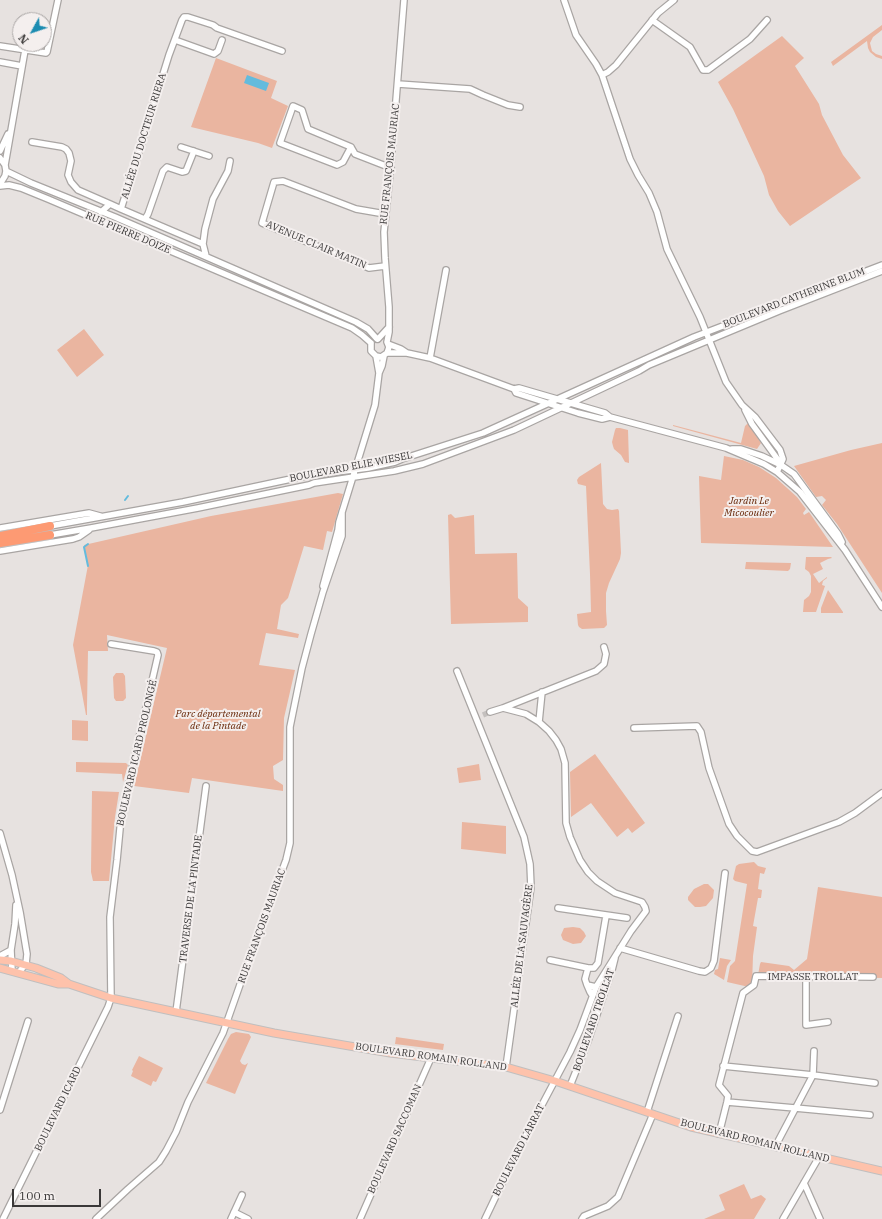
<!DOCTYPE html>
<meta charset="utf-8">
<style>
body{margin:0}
#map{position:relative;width:882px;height:1219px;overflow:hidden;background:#e7e2e0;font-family:"IBM Plex Serif",serif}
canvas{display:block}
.north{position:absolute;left:12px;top:12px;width:40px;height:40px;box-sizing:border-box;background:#f4efee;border:1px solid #aaa6a5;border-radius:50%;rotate:230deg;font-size:11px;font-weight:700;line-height:16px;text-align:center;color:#3a3838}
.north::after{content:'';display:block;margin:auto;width:14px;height:18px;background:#1b8cb1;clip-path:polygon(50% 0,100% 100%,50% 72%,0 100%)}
.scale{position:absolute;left:12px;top:1189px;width:89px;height:18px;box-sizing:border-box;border:2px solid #3a3838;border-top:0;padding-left:5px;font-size:12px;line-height:14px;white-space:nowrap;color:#3a3838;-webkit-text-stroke:3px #f4efee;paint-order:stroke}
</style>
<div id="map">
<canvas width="882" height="1219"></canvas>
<div class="north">N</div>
<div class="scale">100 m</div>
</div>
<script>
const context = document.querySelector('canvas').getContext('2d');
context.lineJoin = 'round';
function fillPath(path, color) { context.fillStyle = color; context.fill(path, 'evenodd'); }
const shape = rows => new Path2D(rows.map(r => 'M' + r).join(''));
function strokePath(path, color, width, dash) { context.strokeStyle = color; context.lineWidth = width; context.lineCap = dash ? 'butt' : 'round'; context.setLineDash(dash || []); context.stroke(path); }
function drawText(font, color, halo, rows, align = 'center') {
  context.font = font + ' "IBM Plex Serif",serif'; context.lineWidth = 4; context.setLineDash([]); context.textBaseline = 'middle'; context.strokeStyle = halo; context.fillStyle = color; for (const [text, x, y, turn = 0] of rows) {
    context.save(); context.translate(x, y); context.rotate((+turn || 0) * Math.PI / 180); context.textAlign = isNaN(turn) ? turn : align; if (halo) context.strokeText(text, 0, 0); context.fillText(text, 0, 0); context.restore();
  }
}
const green = shape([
 [882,25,882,30,873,37,870,43,872,51,876,54,882,56,882,59,876,57,870,52,868,48,867,41,833,66,831,62],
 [782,36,804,58,795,66,819,104,822,115,843,155,861,178,790,226,778,211,769,195,764,176,733,109,718,82],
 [216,58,277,81,271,98,288,106,272,148,258,143,191,127],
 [84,329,104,355,77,377,57,350],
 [748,423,761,443,757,449,673,426,673,425,741,443,745,426],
 [616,428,620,428,628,430,629,463,625,462,621,455,614,449,613,446,612,442,615,430],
 [882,443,882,593,837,524,822,505,826,500,822,496,816,497,794,466,851,450],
 [724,456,743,460,759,467,776,478,797,497,806,509,803,513,804,515,809,512,833,547,701,543,699,476,721,480],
 [601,463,603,504,607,509,612,510,618,509,619,511,621,553,620,559,609,583,606,593,606,611,607,625,604,628,582,629,579,627,578,625,577,614,591,612,590,574,586,486,578,484,577,480,579,477],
 [338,493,343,494,332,532,327,531,323,550,304,546,288,598,281,605,277,629,299,634,298,638,266,633,259,665,295,670,284,718,283,760,273,766,274,779,283,785,283,791,192,778,189,793,134,786,167,648,107,635,108,651,88,651,87,706,87,715,86,715,73,645,88,565,84,545,211,516],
 [451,514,455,518,474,515,475,554,517,553,518,598,528,607,528,622,451,624,448,515],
 [806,557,831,557,832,558,828,559,820,563,823,569,813,574,819,583,827,577,827,578,823,581,822,585,825,586,816,612,803,612,804,600,809,596,811,592,811,576,809,572,805,569],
 [746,562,791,563,790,569,788,571,745,569],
 [828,590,843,612,843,613,821,613,821,608],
 [116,673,123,673,125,676,126,698,123,701,116,701,114,698,113,677],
 [72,720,88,721,88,741,72,740],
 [595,754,645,823,632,833,628,828,617,837,591,803,571,817,570,772],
 [76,762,126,763,128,765,123,782,122,774,76,772],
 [479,764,481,780,459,783,457,768],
 [92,791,119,792,115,817,109,881,93,881,91,872],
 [462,822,506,826,506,854,461,849],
 [754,862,758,866,766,868,764,874,760,873,758,889,762,890,761,898,758,898,753,926,757,927,753,956,752,985,749,987,727,982,730,966,735,961,747,884,735,881,733,879,736,866,739,864],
 [704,884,708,884,714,890,713,898,706,906,700,907,695,907,688,900,688,897,694,889],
 [818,887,882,897,882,978,758,975,760,964,761,962,789,966,794,970,807,959],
 [573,927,580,928,584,932,586,936,581,943,573,944,563,940,561,935,564,928],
 [720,958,731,960,727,966,724,980,714,974,715,970,718,969],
 [236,1032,249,1034,251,1037,240,1061,242,1064,245,1065,248,1063,235,1094,206,1083,228,1039,231,1034],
 [396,1037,444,1044,443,1050,395,1044],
 [139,1056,163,1068,156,1082,153,1081,151,1086,131,1076,133,1071,132,1070],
 [744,1184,751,1199,761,1195,766,1199,754,1219,704,1219,725,1210,719,1195]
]);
const water = shape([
 [247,75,269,83,266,91,244,83]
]);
const stream = shape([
 [125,500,128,496],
 [88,566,84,547,88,544]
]);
const minorTunnel = shape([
 [483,715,490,712]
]);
const minor = shape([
 [564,0,576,35,596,64,602,75,630,159,638,175,649,193,657,212,667,249,700,317,726,382,742,405,755,417,780,450,783,459,777,472],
 [652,20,690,47,703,70,708,70,750,39,767,20],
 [175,40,214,54,218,51,222,40],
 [0,46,46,53,47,52,58,0],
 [0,62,22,66],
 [602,75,608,72,616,65,658,13,674,0],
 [398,84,470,89,483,95,508,105,520,107],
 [32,142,62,147,66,149,69,153,71,161,68,175,71,182,78,190,110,204],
 [181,147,209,156],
 [351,147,343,162,337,165,280,143,293,106,302,110,308,129,351,147,355,154,391,168],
 [0,151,8,134],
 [0,158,5,165,6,171,5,176,0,184],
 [5,165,25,50],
 [6,171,31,183,115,217,356,322,368,329,377,339],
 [0,186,9,185,21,188,48,199,352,328,362,335,371,343],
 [121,209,203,244,206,256],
 [101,212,110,204,121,209,169,55,182,20,184,17,188,17,213,25,217,28,282,51],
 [145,219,148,214,163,171,167,167,182,172,186,171,194,151],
 [203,244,205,229,213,199,228,171,230,161],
 [385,266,369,268,262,223,274,182,283,181,356,209,385,214],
 [378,339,389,327],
 [371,343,371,351,376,356,381,357,387,353,389,347,387,342,389,332,389,307,385,258,384,232,391,163,404,0],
 [388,344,401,349,407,353],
 [387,353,407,353,430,358,514,389,519,388,605,413,610,417,726,448,764,464,777,472,800,492,845,550,882,607],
 [376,356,379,373],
 [430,358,446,270],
 [514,389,516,393,578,413,602,419,610,417],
 [745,410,752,424,781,464],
 [732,449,741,449,762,456,781,465,794,474,838,534,842,542],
 [50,526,183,502,305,476,368,468,395,462,402,459,483,433,694,337,882,265],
 [0,528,89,513,100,516],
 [50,535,91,528,198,508,309,485,314,483,394,471,423,464,514,430,639,371,649,365,779,311,882,271],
 [0,551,73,539,79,537,89,530],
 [323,586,338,530,339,522,375,405,379,373,382,366,384,356],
 [457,671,524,837,530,864,531,887,506,1067],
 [490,712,503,708,596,671,604,664,606,654,604,647],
 [539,722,542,692],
 [634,728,697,726,701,732,709,768,729,824,737,836,752,851,757,852,839,822,855,813,882,793],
 [0,833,12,875,20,912,27,954,26,964,19,972],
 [558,908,627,918],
 [620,948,699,971,705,972,711,968,714,961,725,873],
 [0,956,11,950],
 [550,960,588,968,585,979,587,985],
 [588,968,594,968,598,963,606,916],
 [12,971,11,950,15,924,16,905],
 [806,977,806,1025,828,1022],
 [592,995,590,992,587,985,596,987],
 [176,1012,206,786],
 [723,1066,813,1075,875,1083],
 [570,1086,588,1041,612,970,615,958],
 [727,1102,795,1108,870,1115],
 [0,1110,28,1021],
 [647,1112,678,1016],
 [719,1134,727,1102,728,1096,719,1085,743,993,754,985,756,976,873,977],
 [775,1147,813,1075,814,1051],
 [804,1183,820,1219],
 [234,1212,248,1219],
 [3,1219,108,1007,111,998,110,917,117,860,121,818,127,790,158,655,157,652,154,651,111,644],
 [96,1219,128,1189,159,1162,166,1151,176,1132,188,1102,223,1033,249,959,286,860,290,843,290,727,302,668,311,634,323,592,342,536,342,512],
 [231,1219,242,1195],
 [360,1219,431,1058],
 [485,1219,516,1154,570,1052,580,1030,596,987,631,931,646,911,645,907,642,902,615,893,597,881,588,872,580,860,570,837,566,823,565,763,561,749,556,740,549,731,539,722,526,714,503,708],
 [582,1219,584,1216,608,1206,618,1197,653,1114],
 [783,1219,819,1157]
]);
const major = shape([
 [0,960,11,961,36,968,61,978,69,984],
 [0,968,58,984,69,984,111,998,274,1033,390,1053,506,1067,555,1081,691,1127,882,1171]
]);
const highway = shape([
 [0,536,50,526],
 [0,543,50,535]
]);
const streetNames = [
 ["ALLÉE DU DOCTEUR RIERA",144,136,-73],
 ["RUE FRANÇOIS MAURIAC",390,164,-84],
 ["RUE PIERRE DOIZE",128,233,23],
 ["AVENUE CLAIR MATIN",316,245,23],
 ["BOULEVARD CATHERINE BLUM",794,298,-21],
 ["BOULEVARD ELIE WIESEL",351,467,-11],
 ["BOULEVARD ICARD PROLONGÉ",137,753,-77],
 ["TRAVERSE DE LA PINTADE",191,899,-83],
 ["RUE FRANÇOIS MAURIAC",262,926,-70],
 ["ALLÉE DE LA SAUVAGÈRE",522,946,-83],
 ["IMPASSE TROLLAT",813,977],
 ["BOULEVARD TROLLAT",594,1020,-71],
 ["BOULEVARD ROMAIN ROLLAND",431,1057,8],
 ["BOULEVARD ICARD",58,1109,-64],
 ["BOULEVARD SACCOMAN",395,1139,-66],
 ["BOULEVARD ROMAIN ROLLAND",755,1141,14],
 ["BOULEVARD LARRAT",519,1150,-63]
];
const parkNames = [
 ["Jardin Le",749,501],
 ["Micocoulier",749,513],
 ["Parc départemental",218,714],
 ["de la Pintade",218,726]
];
fillPath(green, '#eab5a0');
fillPath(water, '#63bbdd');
strokePath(stream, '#63bbdd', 2);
strokePath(minorTunnel, '#c4c0be', 5.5, [5.5, 3]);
strokePath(minor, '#a9a5a3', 8);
strokePath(major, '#c0bfbf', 9);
strokePath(highway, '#c0bfbf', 10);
strokePath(minor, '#fff', 5.5);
strokePath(major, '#fec2ab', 7);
strokePath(highway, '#fd9a73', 8);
drawText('10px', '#3a3838', '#f4efee', streetNames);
drawText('italic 10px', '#662505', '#f4efee', parkNames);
</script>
